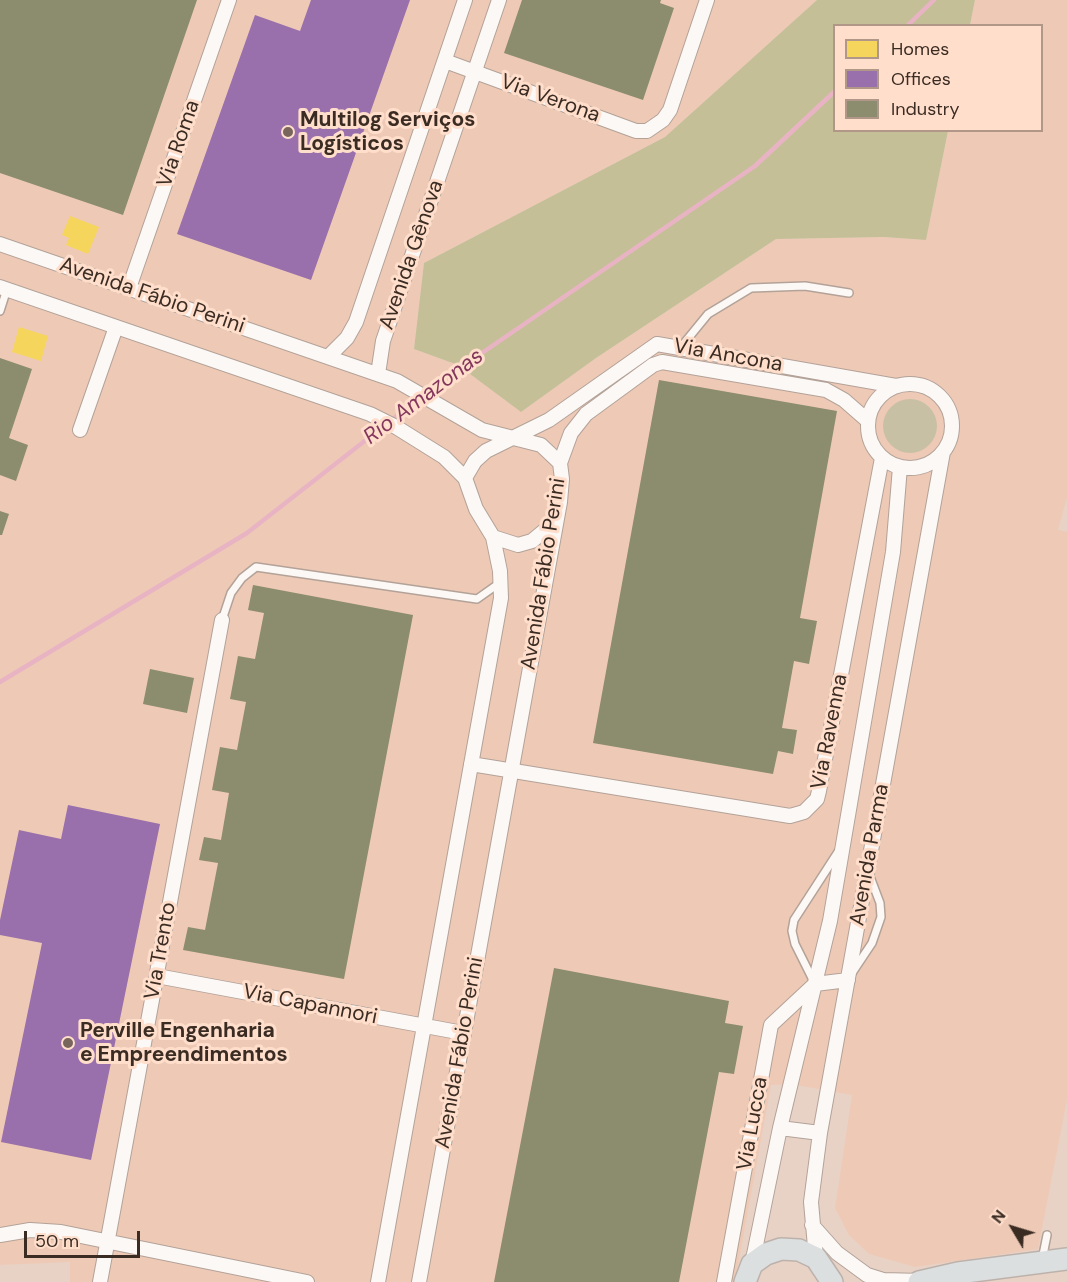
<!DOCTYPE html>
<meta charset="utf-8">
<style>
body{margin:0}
#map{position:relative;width:1067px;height:1282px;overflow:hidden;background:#e8d2c6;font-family:"DM Sans",sans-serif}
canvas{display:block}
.legend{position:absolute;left:833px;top:24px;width:210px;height:108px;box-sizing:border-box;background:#ffdecb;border:2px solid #b19788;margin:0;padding:8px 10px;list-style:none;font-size:18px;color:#3b2c23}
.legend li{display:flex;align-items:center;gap:12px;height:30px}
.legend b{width:30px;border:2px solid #b19788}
.north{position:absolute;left:983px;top:1198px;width:60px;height:60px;-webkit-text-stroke:4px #ffdecb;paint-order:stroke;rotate:308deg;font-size:16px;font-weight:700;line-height:24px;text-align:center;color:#3b2c23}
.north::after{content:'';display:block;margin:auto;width:21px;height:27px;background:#3b2c23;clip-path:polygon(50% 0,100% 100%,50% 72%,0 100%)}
.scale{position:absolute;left:24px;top:1231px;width:116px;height:27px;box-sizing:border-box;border:3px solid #3b2c23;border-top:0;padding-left:8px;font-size:18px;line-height:21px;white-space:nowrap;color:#3b2c23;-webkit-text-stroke:4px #ffdecb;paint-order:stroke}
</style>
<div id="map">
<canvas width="1067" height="1282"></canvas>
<ul class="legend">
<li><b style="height:16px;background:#f6d55c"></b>Homes</li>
<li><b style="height:16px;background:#9970ab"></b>Offices</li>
<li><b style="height:16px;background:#8c8c6e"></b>Industry</li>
</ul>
<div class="north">N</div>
<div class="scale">50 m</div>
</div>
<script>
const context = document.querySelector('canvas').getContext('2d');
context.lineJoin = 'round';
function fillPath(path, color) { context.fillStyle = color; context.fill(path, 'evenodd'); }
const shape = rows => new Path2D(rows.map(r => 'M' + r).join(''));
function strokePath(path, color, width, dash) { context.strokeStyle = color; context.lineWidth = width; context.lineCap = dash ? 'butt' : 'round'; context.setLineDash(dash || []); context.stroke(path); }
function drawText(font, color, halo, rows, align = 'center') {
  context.font = font + ' "DM Sans",sans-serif'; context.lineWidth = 6; context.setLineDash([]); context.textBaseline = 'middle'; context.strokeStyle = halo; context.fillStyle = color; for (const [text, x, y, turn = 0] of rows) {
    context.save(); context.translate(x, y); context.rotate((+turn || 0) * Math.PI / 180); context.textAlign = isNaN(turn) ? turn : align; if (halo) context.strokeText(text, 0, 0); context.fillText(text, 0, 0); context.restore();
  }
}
const built = shape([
 [0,0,817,0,665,137,424,263,414,349,458,365,521,412,596,358,776,239,884,237,926,240,948,131,1042,130,1042,26,970,25,975,0,1067,0,1067,498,1058,530,1067,532,1067,1100,1038,1249,915,1267,869,1254,849,1235,835,1208,852,1095,790,1084,771,1085,735,1282,70,1282,70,1262,0,1265]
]);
const green = shape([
 '883 426a27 27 0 1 1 54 0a27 27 0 1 1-54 0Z'
]);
const forest = shape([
 [817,0,975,0,970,25,834,26,834,130,948,131,926,240,884,237,776,239,596,358,521,412,458,365,414,349,424,263,665,137]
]);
const homes = shape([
 [70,216,99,227,88,254,66,245,69,238,62,235],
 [19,327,48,336,41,361,12,352]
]);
const offices = shape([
 [311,0,410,0,311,280,177,234,255,15,300,31],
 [68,805,160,824,91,1160,1,1142,42,943,0,935,0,920,19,830,61,839]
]);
const industry = shape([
 [0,0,197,0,123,215,0,173],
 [522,0,661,0,660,3,674,8,643,100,504,53],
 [0,358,32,369,9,438,28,445,16,481,0,475],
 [659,380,837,411,800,618,817,621,809,664,794,661,782,728,797,730,793,754,778,751,773,774,593,743],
 [0,511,9,514,2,535,0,535],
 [253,585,413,615,344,979,183,950,188,927,205,930,218,863,199,860,204,837,221,840,229,793,212,790,220,747,237,750,246,702,230,699,238,656,255,659,264,613,248,610],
 [150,669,194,678,187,713,143,704],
 [554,968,729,1001,725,1023,743,1026,734,1074,719,1072,679,1282,494,1282]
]);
const stream = shape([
 [907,26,934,0],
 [0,682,247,533,444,379,755,166,834,92]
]);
const lane = shape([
 [0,311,7,289],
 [681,347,708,314,751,288,805,286,849,293],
 [222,620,231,593,242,578,256,567,477,599,501,582],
 [852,973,872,943,881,917,880,903,869,874],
 [814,982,795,944,792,931,794,920,838,852],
 [1042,1260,1047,1235]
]);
const street = shape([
 [445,61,636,131,647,131,663,120,670,110,707,0],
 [0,244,397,381,482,430,541,445,560,463,562,479,560,502,419,1282],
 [0,287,370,414,396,427,444,457,465,478,476,509,493,537,500,571,501,598,378,1282],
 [129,288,229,0],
 [328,357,347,338,356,322,465,0],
 [378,374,383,341,499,0],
 '868 426a42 42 0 1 1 84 0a42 42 0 1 1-84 0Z',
 [80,430,116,327],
 [560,463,571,433,586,414,653,365,662,362,826,390,844,400,868,421],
 [465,478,475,461,486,451,549,420,657,344,896,386],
 [493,537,518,545,532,541,555,522],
 [471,764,790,816,804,812,817,799,819,791,882,458],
 [157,976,463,1033],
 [815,984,848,980],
 [780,1128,820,1133],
 [812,1225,837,1253,867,1275,883,1280,922,1281],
 [0,1235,30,1230,61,1232,307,1282],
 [816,1258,811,1202,820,1133,943,452],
 [752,1264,780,1128,830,921,893,552,900,467],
 [100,1282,222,620],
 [724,1282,771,1025,815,984]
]);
const primary = shape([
 [745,1282,752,1264,766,1254,781,1249,799,1250,816,1258,832,1282],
 [919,1282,958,1273,1067,1259]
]);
const markers = [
 [288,132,6,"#78665c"],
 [68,1043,6,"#78665c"]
];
const streetNames = [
 ["Via Verona",550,99,20],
 ["Via Roma",179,144,-71],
 ["Avenida Gênova",412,255,-71],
 ["Avenida Fábio Perini",152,296,19],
 ["Via Ancona",728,356,10],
 ["Avenida Fábio Perini",544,574,-81],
 ["Via Ravenna",830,732,-79],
 ["Avenida Parma",870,855,-80],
 ["Via Trento",161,951,-80],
 ["Via Capannori",310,1005,11],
 ["Avenida Fábio Perini",460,1053,-80],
 ["Via Lucca",753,1124,-80]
];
const poiNames = [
 ["Multilog Serviços",300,120],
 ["Logísticos",300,144],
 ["Perville Engenharia",80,1031],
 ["e Empreendimentos",80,1055]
];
const waterNames = [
 ["Rio Amazonas",424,397,-37]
];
fillPath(built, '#eecab6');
fillPath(green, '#c8c0a4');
fillPath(forest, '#c5bf97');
fillPath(homes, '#f6d55c');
fillPath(offices, '#9970ab');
fillPath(industry, '#8c8c6e');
strokePath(stream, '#e8b4c3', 4.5);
strokePath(lane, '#b3a298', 10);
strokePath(street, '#b3a298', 16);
strokePath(primary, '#bdb2ab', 24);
strokePath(lane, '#fcf8f6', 7);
strokePath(street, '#fcf8f6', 14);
strokePath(primary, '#dbdfe0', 21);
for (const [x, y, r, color] of markers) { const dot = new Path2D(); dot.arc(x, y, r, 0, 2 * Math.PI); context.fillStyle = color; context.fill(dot); strokePath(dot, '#ffdecb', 2); }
drawText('21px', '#3b2c23', '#ffdecb', streetNames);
drawText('bold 21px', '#3b2c23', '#ffdecb', poiNames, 'left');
drawText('italic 22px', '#83375c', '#ffdecb', waterNames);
</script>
